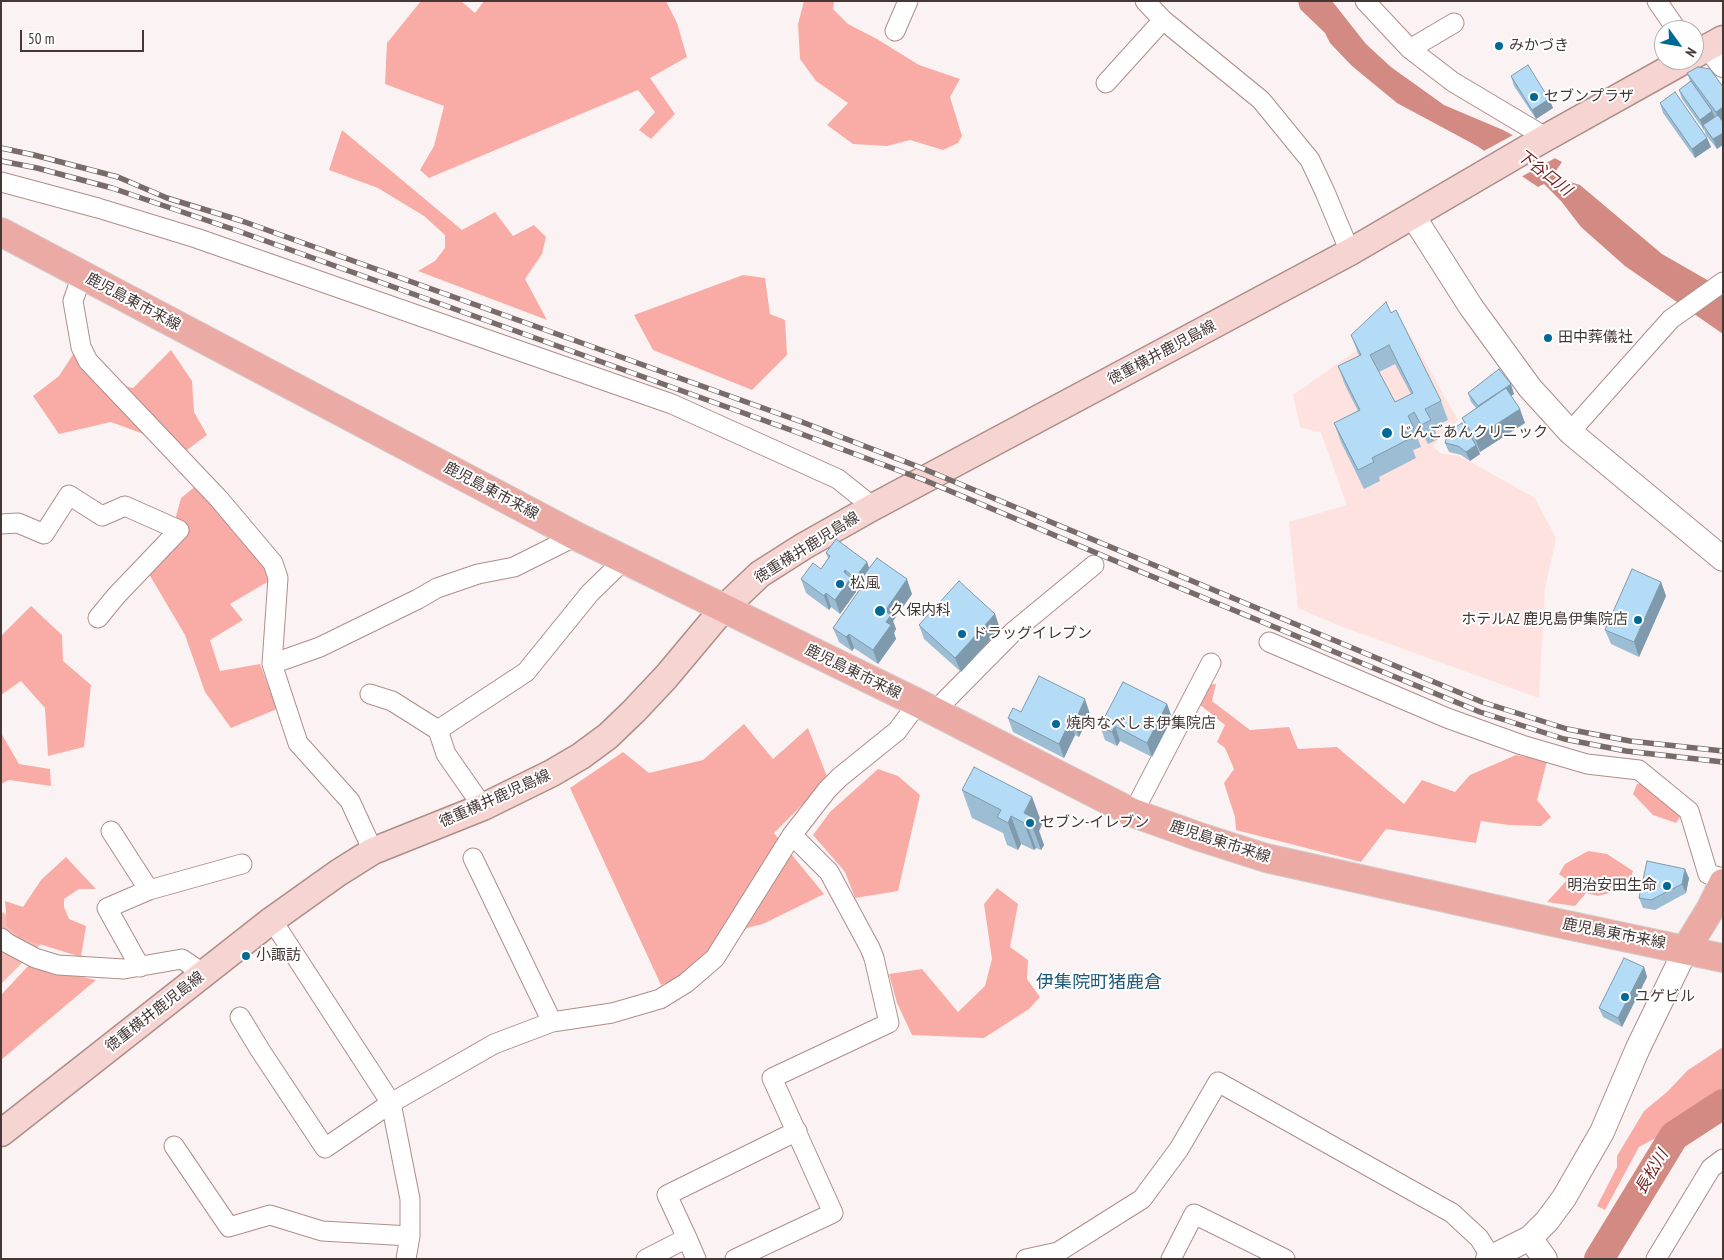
<!DOCTYPE html>
<meta charset="utf-8">
<style>
body{margin:0}
#map{position:relative;width:1724px;height:1260px;overflow:hidden;background:#fbf3f3;font-family:"PT Sans Narrow",sans-serif}
canvas{display:block}
.frame{position:absolute;inset:0;border:2px solid #453735;pointer-events:none}
.north{position:absolute;left:1654px;top:20px;width:50px;height:50px;box-sizing:border-box;background:#fff;border:1px solid #b5afae;border-radius:50%;rotate:122deg;font-size:14px;font-weight:700;line-height:20px;text-align:center;color:#453735}
.north::after{content:'';display:block;margin:auto;width:18px;height:22px;background:#006a97;clip-path:polygon(50% 0,100% 100%,50% 72%,0 100%)}
.scale{position:absolute;left:20px;top:30px;width:124px;height:22px;box-sizing:border-box;border:2px solid #453735;border-top:0;padding-left:6px;font-size:15px;line-height:18px;white-space:nowrap;color:#453735;-webkit-text-stroke:4px #fff;paint-order:stroke}
</style>
<div id="map">
<canvas width="1724" height="1260"></canvas>
<div class="frame"></div>
<div class="north">N</div>
<div class="scale">50 m</div>
</div>
<script>
const context = document.querySelector('canvas').getContext('2d');
context.lineJoin = 'round';
function fillPath(path, color) { context.fillStyle = color; context.fill(path, 'evenodd'); }
const shape = rows => new Path2D(rows.map(r => 'M' + r).join(''));
function strokePath(path, color, width, dash) { context.strokeStyle = color; context.lineWidth = width; context.lineCap = dash ? 'butt' : 'round'; context.setLineDash(dash || []); context.stroke(path); }
function drawText(font, color, halo, rows, align = 'center') {
  context.font = font + ' "PT Sans Narrow","Noto Sans JP",sans-serif'; context.lineWidth = 4; context.setLineDash([]); context.textBaseline = 'middle'; context.strokeStyle = halo; context.fillStyle = color; for (const [text, x, y, turn = 0] of rows) {
    context.save(); context.translate(x, y); context.rotate((+turn || 0) * Math.PI / 180); context.textAlign = isNaN(turn) ? turn : align; if (halo) context.strokeText(text, 0, 0); context.fillText(text, 0, 0); context.restore();
  }
}
const built = shape([
 [1405,326,1458,420,1433,446,1440,453,1460,456,1535,498,1556,538,1545,589,1539,698,1340,626,1298,608,1289,522,1347,505,1321,433,1300,427,1293,395,1357,350]
]);
const green = shape([
 [1,911,42,943,1,984]
]);
const forest = shape([
 [421,1,461,1,475,13,484,1,666,1,677,23,687,57,650,78,675,114,651,139,639,130,655,112,638,90,429,178,420,170,434,146,444,106,385,84,387,43],
 [804,1,834,1,833,9,848,24,877,39,919,65,960,79,950,97,962,136,958,143,943,150,910,140,887,146,853,144,827,125,848,103,816,81,800,59,798,24],
 [342,130,462,230,495,212,513,236,534,225,546,237,542,254,525,279,547,320,418,271,435,261,445,248,445,235,424,216,378,188,329,170],
 [743,275,765,278,770,314,785,320,787,355,752,390,653,350,634,315],
 [171,350,192,381,194,412,207,435,187,450,111,422,59,434,33,396,59,376,74,353,90,378,133,388],
 [197,485,266,563,269,581,230,604,243,620,210,640,220,671,260,664,277,709,231,728,205,692,185,635,149,574,189,529,175,520,181,498],
 [31,606,62,635,63,661,91,685,84,747,48,756,45,708,21,681,1,695,1,636],
 [1216,684,1212,701,1250,730,1289,727,1298,749,1337,747,1404,804,1422,780,1455,792,1470,775,1516,755,1547,761,1537,800,1551,817,1541,826,1509,825,1481,821,1476,843,1386,829,1361,862,1236,830,1235,817,1224,783,1234,769,1225,748,1217,742,1225,725,1199,704,1205,685],
 [744,724,773,759,808,728,828,779,774,833,824,894,763,924,747,928,683,977,661,985,570,788,623,752,649,773,703,760],
 [1,733,19,764,50,769,51,786,9,780,1,784],
 [878,769,898,776,920,795,898,891,855,898,845,872,813,835,830,812],
 [1645,783,1682,814,1676,823,1653,815,1633,794,1637,784],
 [1588,851,1607,854,1633,871,1628,888,1598,896,1586,893,1575,906,1547,902,1567,880,1559,874,1565,864],
 [66,857,96,889,79,889,64,899,64,907,69,919,86,926,81,957,20,938,7,926,5,901,23,907,41,880],
 [997,888,1018,904,1010,947,1028,960,1027,979,1040,997,1029,1009,984,1038,912,1035,897,1003,889,974,922,969,958,1012,985,986,992,959,984,904],
 [29,965,96,980,1,1060,1,995],
 [1723,1047,1723,1093,1665,1133,1639,1147,1605,1210,1597,1206,1617,1167,1617,1156,1644,1111,1667,1092,1688,1070]
]);
const water = shape([
 [1298,1,1332,1,1366,44,1391,67,1444,105,1503,130,1562,162,1555,172,1564,180,1580,185,1662,254,1723,289,1723,334,1625,266,1581,227,1561,201,1544,184,1538,187,1477,146,1397,103,1352,66,1330,43,1325,33,1300,9]
]);
const pier = shape([
 [1515,134,1557,157,1519,178,1482,152]
]);
const river = shape([
 [1599,1259,1674,1136,1723,1104]
]);
const minor = shape([
 [1145,1,1163,20,1261,100,1310,160,1325,192,1350,252],
 [1365,1,1410,49,1453,82,1547,138],
 [1657,1,1677,30],
 [895,31,908,1],
 [1410,49,1454,23],
 [1106,83,1163,20],
 [1,182,98,208,196,238,672,404,838,479,873,507],
 [82,275,73,301,81,347,88,361,219,499,273,563,278,578,272,664,298,743,350,801,373,851],
 [1570,432,1671,319,1723,282],
 [1,524,18,523,44,534,69,495,102,516,125,506,179,530,116,596,98,618],
 [1269,642,1447,718,1522,745,1587,764,1639,770,1689,811,1708,874,1723,878],
 [272,664,320,647,418,599,437,588,478,574,514,567,576,536],
 [370,694,392,701,438,730],
 [934,712,1014,631,1094,565],
 [483,807,446,754,438,730,526,672,590,593,624,560],
 [1133,813,1211,663],
 [111,831,149,890],
 [473,858,552,1022],
 [272,920,391,1103,410,1199,410,1236,406,1259],
 [1,938,7,943,35,958,58,965,124,969,182,959,204,974],
 [140,967,107,908,149,890,242,864],
 [240,1017,260,1050,325,1148,391,1103,494,1044,552,1022,612,1013,660,999,686,983,715,958,792,835,827,790,840,777,897,731,918,703],
 [174,1146,229,1227,270,1215,322,1231,410,1236],
 [687,1238,696,1259],
 [646,1259,687,1238,667,1195,797,1131],
 [735,1259,833,1213,772,1078,889,1023,874,958,870,948,829,872,792,835],
 [1026,1259,1058,1252,1142,1199,1179,1149,1218,1082,1452,1213,1479,1238,1491,1257],
 [1171,1259,1194,1214,1285,1259],
 [1656,1259,1711,1168,1723,1159]
]);
const tertiary = shape([
 [1709,47,1723,65],
 [1413,216,1471,307,1530,388,1551,411,1570,432,1723,559],
 [1530,1238,1545,1259],
 [1488,1259,1530,1238,1547,1221,1564,1198,1602,1132,1638,1048,1686,949]
]);
const secondary = shape([
 [1694,55,1723,39],
 [1,1133,272,920,338,873,373,851,483,807,552,773,581,756,608,736,634,711,666,677,723,609,760,574,804,546,873,507,1350,252,1540,141,1685,60]
]);
const primary = shape([
 [1,232,576,536,918,703,1133,813,1200,837,1266,858,1553,922,1723,958],
 [1686,949,1711,908,1723,883]
]);
const rail = shape([
 [1,148,34,155,118,177,167,198,242,221,802,422,919,467,1482,702,1567,729,1630,741,1723,751],
 [1,161,37,168,112,188,238,231,799,433,924,480,1139,571,1480,712,1564,739,1626,751,1723,762]
]);
const wall = shape([
 [1687,73,1722,120,1717,149,1706,135,1704,129,1704,130,1682,99,1679,90,1690,81],
 [1511,76,1549,99,1553,108,1536,119,1514,86],
 [1660,103,1707,138,1711,147,1695,158,1663,113],
 [1391,313,1441,401,1448,420,1434,427,1438,439,1428,444,1421,431,1416,434,1421,447,1413,450,1416,458,1379,477,1380,481,1364,489,1341,442,1334,423,1358,411,1345,385,1338,366,1359,356,1351,335],
 [1395,364,1411,394,1395,402,1379,372],
 [1468,393,1514,394,1511,396,1525,423,1480,452,1478,448,1480,454,1470,461,1461,455,1449,452,1445,443,1466,428,1462,418,1476,408,1471,402],
 [826,553,867,562,869,568,912,594,893,621,896,629,894,633,896,639,878,664,854,648,852,651,839,642,833,628,859,591,855,588,856,592,840,614,831,607,829,610,806,593,801,579,821,569,828,558],
 [1661,582,1666,596,1639,657,1611,644,1605,630],
 [995,614,1000,629,961,672,924,639,919,625],
 [1167,704,1172,718,1152,757,1120,741,1117,746,1105,740,1100,726],
 [1021,712,1090,714,1079,737,1075,735,1064,758,1013,732,1008,718],
 [962,790,1032,797,1042,824,1039,831,1044,845,1041,850,1036,848,1034,850,1021,844,1018,850,1007,845,1003,833,972,818],
 [1689,878,1686,893,1655,910,1643,908,1639,898],
 [1644,967,1647,977,1622,1027,1603,1017,1599,1008]
]);
const shadedWall = shape([
 [1549,99,1553,108,1536,119,1532,110],
 [1723,107,1723,119,1719,122,1716,112],
 [1712,111,1716,121,1703,125,1704,129,1704,130,1700,120],
 [1723,133,1723,145,1717,149,1713,139],
 [1707,138,1711,147,1695,158,1692,149],
 [1511,384,1514,394,1483,417,1479,408],
 [1520,409,1525,423,1480,452,1475,438],
 [1476,445,1480,454,1470,461,1466,452],
 [867,562,872,576,865,582,861,579,864,587,860,592,855,578],
 [845,570,849,581,851,578,856,592,840,614,835,600],
 [907,579,912,594,893,621,896,629,894,633,896,639,878,664,873,650,886,622,885,611],
 [1661,582,1666,596,1639,657,1634,642],
 [826,593,831,607,829,610,824,596],
 [995,614,1000,629,961,672,955,658],
 [849,634,854,648,852,651,846,637],
 [1085,699,1090,714,1079,737,1074,723],
 [1167,704,1172,718,1152,757,1147,743],
 [1070,721,1075,735,1064,758,1059,744],
 [1115,726,1120,741,1117,746,1112,732],
 [1032,797,1042,824,1039,831,1044,845,1041,850,1031,823,1024,813],
 [1011,816,1021,844,1018,850,1008,823],
 [1025,820,1036,848,1034,850,1024,823],
 [1685,869,1689,878,1686,893,1682,884],
 [1644,967,1647,977,1622,1027,1618,1018]
]);
const building = shape([
 [1528,65,1549,99,1532,110,1511,76,1528,65],
 [1698,67,1710,69,1723,87,1723,107,1716,112,1687,73,1698,67],
 [1691,81,1712,111,1700,120,1679,90,1691,81],
 [1675,92,1707,138,1692,149,1660,103,1675,92],
 [1718,115,1723,122,1723,133,1713,139,1703,125,1718,115],
 [1386,302,1391,313,1396,310,1441,401,1425,409,1431,420,1421,425,1414,412,1408,416,1414,428,1405,432,1409,439,1372,458,1374,462,1358,470,1334,423,1360,410,1338,366,1361,355,1351,335,1386,302],
 [1389,345,1413,393,1395,402,1370,355,1389,345],
 [1499,369,1511,384,1478,406,1468,393,1499,369],
 [1506,388,1520,409,1475,438,1462,418,1506,388],
 [1462,423,1476,445,1466,452,1458,446,1445,443,1448,432,1462,423],
 [836,539,867,562,855,578,845,570,844,572,851,578,835,600,826,593,824,596,801,579,813,563,821,569,830,556,826,553,836,539],
 [877,558,907,579,885,611,891,615,886,622,891,625,873,650,849,634,846,637,833,628,865,582,861,579,877,558],
 [1632,569,1661,582,1634,642,1605,630,1632,569],
 [959,581,995,614,955,658,919,625,959,581],
 [1039,676,1085,699,1074,723,1070,721,1059,744,1008,718,1013,708,1021,712,1039,676],
 [1123,682,1167,704,1147,743,1115,726,1112,732,1100,726,1123,682],
 [974,767,1032,797,1024,813,1034,818,1031,823,1025,820,1024,823,1011,816,1008,823,997,817,1001,810,962,790,974,767],
 [1647,861,1685,869,1682,884,1651,900,1639,898,1647,861],
 [1624,958,1644,967,1618,1018,1599,1008,1624,958]
]);
const markers = [
 [1499,46,5,"#006a97"],
 [1534,97,5,"#006a97"],
 [1548,338,5,"#006a97"],
 [1387,433,6,"#006a97"],
 [840,584,5,"#006a97"],
 [880,611,6,"#006a97"],
 [1638,620,5,"#006a97"],
 [962,634,5,"#006a97"],
 [1056,724,5,"#006a97"],
 [1030,823,5,"#006a97"],
 [1667,886,5,"#006a97"],
 [246,956,5,"#006a97"],
 [1625,997,5,"#006a97"]
];
const poiNames = [
 ["みかづき",1509,46],
 ["セブンプラザ",1544,97],
 ["田中葬儀社",1558,338],
 ["じんごあんクリニック",1398,433],
 ["松風",850,584],
 ["久保内科",891,611],
 ["ホテルAZ 鹿児島伊集院店",1628,620,"right"],
 ["ドラッグイレブン",972,634],
 ["焼肉なべしま伊集院店",1066,724],
 ["セブン-イレブン",1040,823],
 ["明治安田生命",1657,886,"right"],
 ["小諏訪",256,956],
 ["ユゲビル",1635,997]
];
const streetNames = [
 ["鹿児島東市来線",133,302,28],
 ["徳重横井鹿児島線",1162,353,-28],
 ["鹿児島東市来線",491,491,28],
 ["徳重横井鹿児島線",807,548,-32],
 ["鹿児島東市来線",853,672,26],
 ["徳重横井鹿児島線",495,799,-24],
 ["鹿児島東市来線",1220,842,18],
 ["鹿児島東市来線",1614,934,11],
 ["徳重横井鹿児島線",155,1012,-38]
];
const waterNames = [
 ["下谷口川",1544,173,38],
 ["長松川",1652,1172,-59]
];
const quarterNames = [
 ["伊集院町猪鹿倉",1099,983]
];
fillPath(built, '#fde2df');
fillPath(green, '#f7bab3');
fillPath(forest, '#f8aca5');
fillPath(water, '#d38a83');
fillPath(pier, '#fbf3f3');
strokePath(river, '#d38a83', 30);
strokePath(minor, '#ae8d89', 21);
strokePath(tertiary, '#ae8d89', 26);
strokePath(secondary, '#ae8d89', 29);
strokePath(primary, '#d2cfcf', 30);
strokePath(minor, '#fff', 19);
strokePath(tertiary, '#fff', 24);
strokePath(secondary, '#f6d4d2', 26);
strokePath(primary, '#ecaaa5', 28);
strokePath(rail, '#786c6a', 5.5);
strokePath(rail, '#fff', 4, [11]);
fillPath(wall, '#9cbdd4');
fillPath(shadedWall, '#7f9aac');
fillPath(building, '#b5dcf6');
strokePath(building, '#7f9aac', 1);
for (const [x, y, r, color] of markers) { const dot = new Path2D(); dot.arc(x, y, r, 0, 2 * Math.PI); context.fillStyle = color; context.fill(dot); strokePath(dot, '#fff', 2); }
drawText('15px', '#453735', '#fff', poiNames, 'left');
drawText('15px', '#453735', '#fff', streetNames);
drawText('italic 16px', '#731d1c', '#fff', waterNames);
drawText('18px', '#1d5979', '#fff', quarterNames);
</script>
